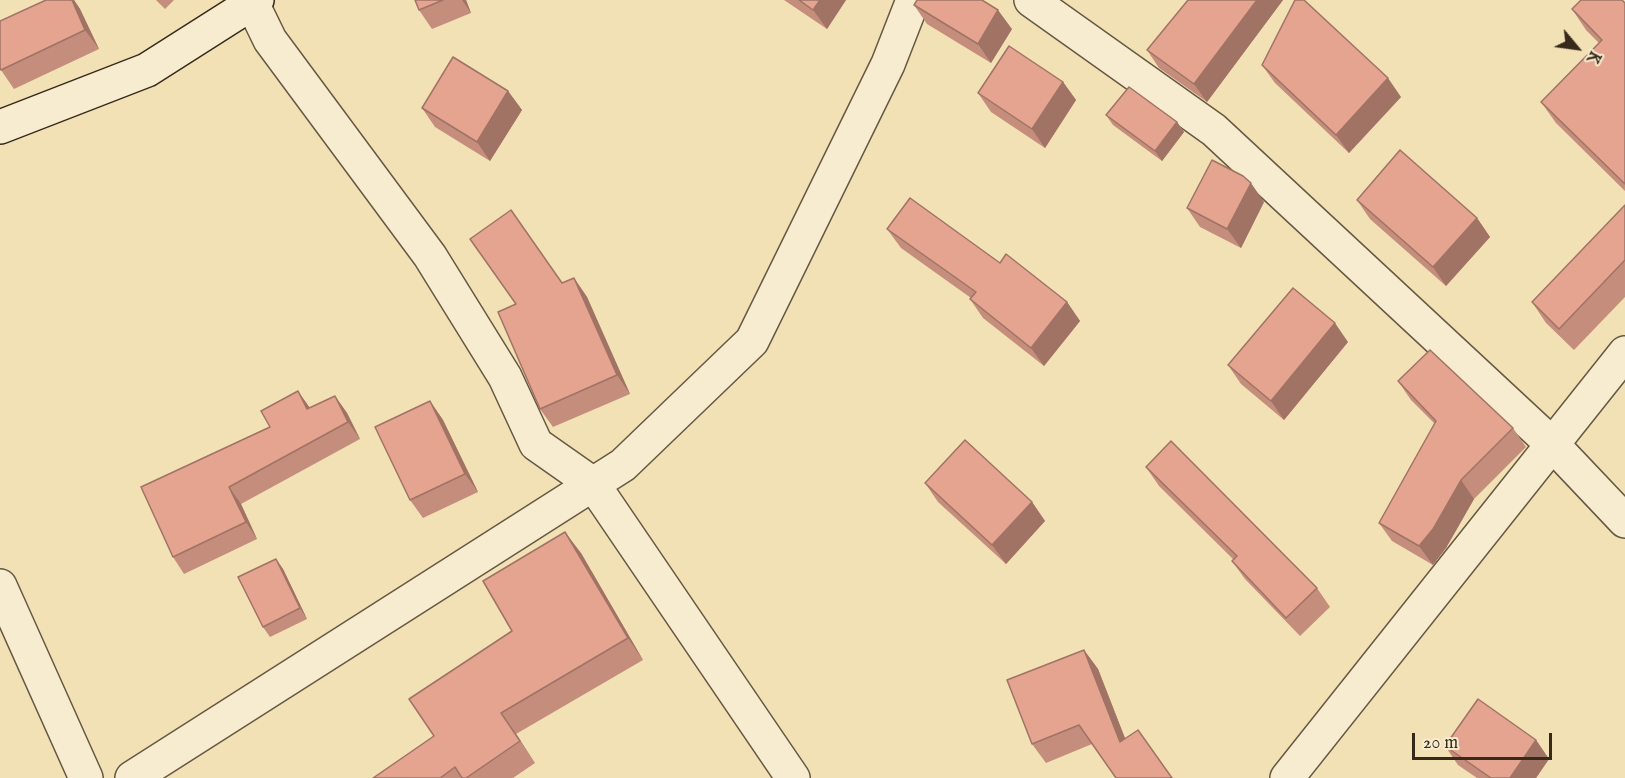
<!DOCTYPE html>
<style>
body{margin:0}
#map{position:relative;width:1625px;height:778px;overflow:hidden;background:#f3e1b6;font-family:"IM FELL English",serif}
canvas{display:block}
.north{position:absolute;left:1547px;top:18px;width:60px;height:60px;-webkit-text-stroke:4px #f7ecd0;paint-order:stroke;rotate:119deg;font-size:16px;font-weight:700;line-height:24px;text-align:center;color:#372a1b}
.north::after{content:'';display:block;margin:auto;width:21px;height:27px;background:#372a1b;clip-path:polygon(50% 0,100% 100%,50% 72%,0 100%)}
.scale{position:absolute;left:1412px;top:733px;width:140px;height:27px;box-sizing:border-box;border:3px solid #372a1b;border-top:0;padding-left:8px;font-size:18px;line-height:21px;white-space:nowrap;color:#372a1b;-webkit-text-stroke:4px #f7ecd0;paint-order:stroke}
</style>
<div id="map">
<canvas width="1625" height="778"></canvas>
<div class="north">K</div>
<div class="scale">20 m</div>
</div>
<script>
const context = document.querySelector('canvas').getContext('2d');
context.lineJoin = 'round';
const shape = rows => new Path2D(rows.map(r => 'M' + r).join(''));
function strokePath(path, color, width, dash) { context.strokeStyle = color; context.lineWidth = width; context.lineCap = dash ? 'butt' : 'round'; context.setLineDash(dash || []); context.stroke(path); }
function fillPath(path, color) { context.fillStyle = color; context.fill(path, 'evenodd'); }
const street = shape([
 [1031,0,1214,130,1553,445,1625,521],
 [252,3,270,40,430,256,505,377,536,444,593,484,793,778],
 [0,586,86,778],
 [132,778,623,465,752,341,888,64,913,0],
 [1287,778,1625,353]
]);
const secondary = shape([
 [0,127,147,70,257,0]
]);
const wall = shape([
 [46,0,74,0,80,9,99,49,14,89,1,70],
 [156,0,174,0,165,9],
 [415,0,466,0,471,13,432,29,419,10],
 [784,0,846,0,827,29],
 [1188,0,1283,0,1207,102,1159,68,1147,50],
 [1625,3,1625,191,1556,123,1541,102,1599,43,1586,30,1572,9],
 [914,5,1012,29,991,63,927,24],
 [1262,65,1401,97,1349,153,1275,83],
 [1063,82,1076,100,1045,148,991,112,978,93],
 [508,91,522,110,490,161,435,127,422,108],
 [1106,115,1177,122,1184,132,1162,161,1113,125],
 [1357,200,1477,218,1490,237,1446,286,1370,219],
 [1264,202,1241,248,1200,227,1187,208],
 [1625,205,1625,297,1574,350,1546,323,1532,302],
 [887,229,1000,263,1067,302,1080,321,1044,366,983,318,970,299,971,298,901,248],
 [574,278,587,297,630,394,553,427,540,409,562,283],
 [1348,342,1284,420,1241,384,1228,365],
 [1398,381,1513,428,1526,447,1474,499,1446,548,1433,565,1392,541,1379,523,1435,424,1411,400],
 [335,396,347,413,360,439,241,504,257,539,184,574,173,557,141,487],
 [430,401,443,420,478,492,423,518,410,500],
 [1146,467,1317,588,1330,607,1300,636,1245,579,1232,561,1233,559,1159,486],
 [925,483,1032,502,1045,521,1006,564,938,502],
 [581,553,643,660,516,734,535,763,513,778,373,778,434,736,512,631],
 [276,559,283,569,307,619,270,637,263,627],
 [1084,650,1098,669,1125,739,1092,744,1046,763,1032,744],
 [1536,740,1549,759,1536,778,1477,778,1458,765,1445,746]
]);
const shadedWall = shape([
 [72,0,74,0,80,9,99,49,85,30],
 [462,0,466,0,471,13],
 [820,0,846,0,827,29,813,10],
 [1257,0,1283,0,1207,102,1194,84],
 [998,10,1012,29,991,63,978,44],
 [1388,78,1401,97,1349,153,1336,135],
 [1063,82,1076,100,1045,148,1032,129],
 [508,91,522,110,490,161,477,142],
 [1177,122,1184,132,1162,161,1155,151],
 [1251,183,1264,202,1241,248,1227,229],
 [1477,218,1490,237,1446,286,1433,267],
 [574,278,587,297,630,394,617,375],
 [1067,302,1080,321,1044,366,1031,348],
 [1335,323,1348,342,1284,420,1271,401],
 [298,391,310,408,307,409],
 [335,396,347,413,360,439,348,422],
 [430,401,443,420,478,492,465,474],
 [1461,480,1474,499,1446,548,1433,565,1419,546],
 [229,487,241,504,257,539,246,522],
 [1032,502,1045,521,1006,564,992,545],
 [565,532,581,553,643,660,628,638],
 [276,559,283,569,307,619,300,608],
 [1084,650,1098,669,1134,761,1120,742],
 [501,713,516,734,535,763,520,741],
 [1536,740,1549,759,1536,778,1510,778]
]);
const building = shape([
 [46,0,72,0,85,30,1,70,0,68,0,21,46,0],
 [415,0,443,0,419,10,415,0],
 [799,0,820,0,813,10,799,0],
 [917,0,982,0,998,10,978,44,914,5,917,0],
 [1188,0,1257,0,1194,84,1147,50,1188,0],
 [1295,0,1304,0,1388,78,1336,135,1262,65,1295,0],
 [1581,0,1622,0,1625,3,1625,184,1541,102,1602,40,1572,9,1581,0],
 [1009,46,1063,82,1032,129,978,93,1009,46],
 [453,57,508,91,477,142,422,108,453,57],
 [1129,87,1177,122,1155,151,1106,115,1129,87],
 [1400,150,1477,218,1433,267,1357,200,1400,150],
 [1212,160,1243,176,1251,183,1227,229,1187,208,1212,160],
 [910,198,1000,263,1006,254,1067,302,1031,348,970,299,976,292,887,229,910,198],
 [1625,205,1625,260,1559,329,1532,302,1625,205],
 [511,210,562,283,574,278,617,375,540,409,498,312,516,304,470,239,511,210],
 [1293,288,1335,323,1271,401,1228,365,1293,288],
 [1430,350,1513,428,1461,480,1433,529,1419,546,1379,523,1436,421,1398,381,1430,350],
 [298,391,307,409,335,396,348,422,229,487,246,522,173,557,141,487,270,427,261,411,298,391],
 [430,401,465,474,410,500,375,427,430,401],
 [965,440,1032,502,992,545,925,483,965,440],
 [1171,441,1317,588,1286,618,1232,561,1237,556,1146,467,1171,441],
 [565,532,628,638,501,713,520,741,466,778,462,778,455,767,440,778,373,778,434,736,409,699,512,631,483,581,565,532],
 [276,559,300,608,263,627,238,577,276,559],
 [1084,650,1120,742,1138,730,1172,778,1116,778,1079,725,1032,744,1007,680,1084,650],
 [1478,699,1536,740,1510,778,1491,778,1445,746,1478,699]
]);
strokePath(street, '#665842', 36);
strokePath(secondary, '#372a1b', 36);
strokePath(street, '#f7ecd0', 33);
strokePath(secondary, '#f7ecd0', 33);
fillPath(wall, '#c48d7c');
fillPath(shadedWall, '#a07365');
fillPath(building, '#e4a490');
strokePath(building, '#a07365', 1.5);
</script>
